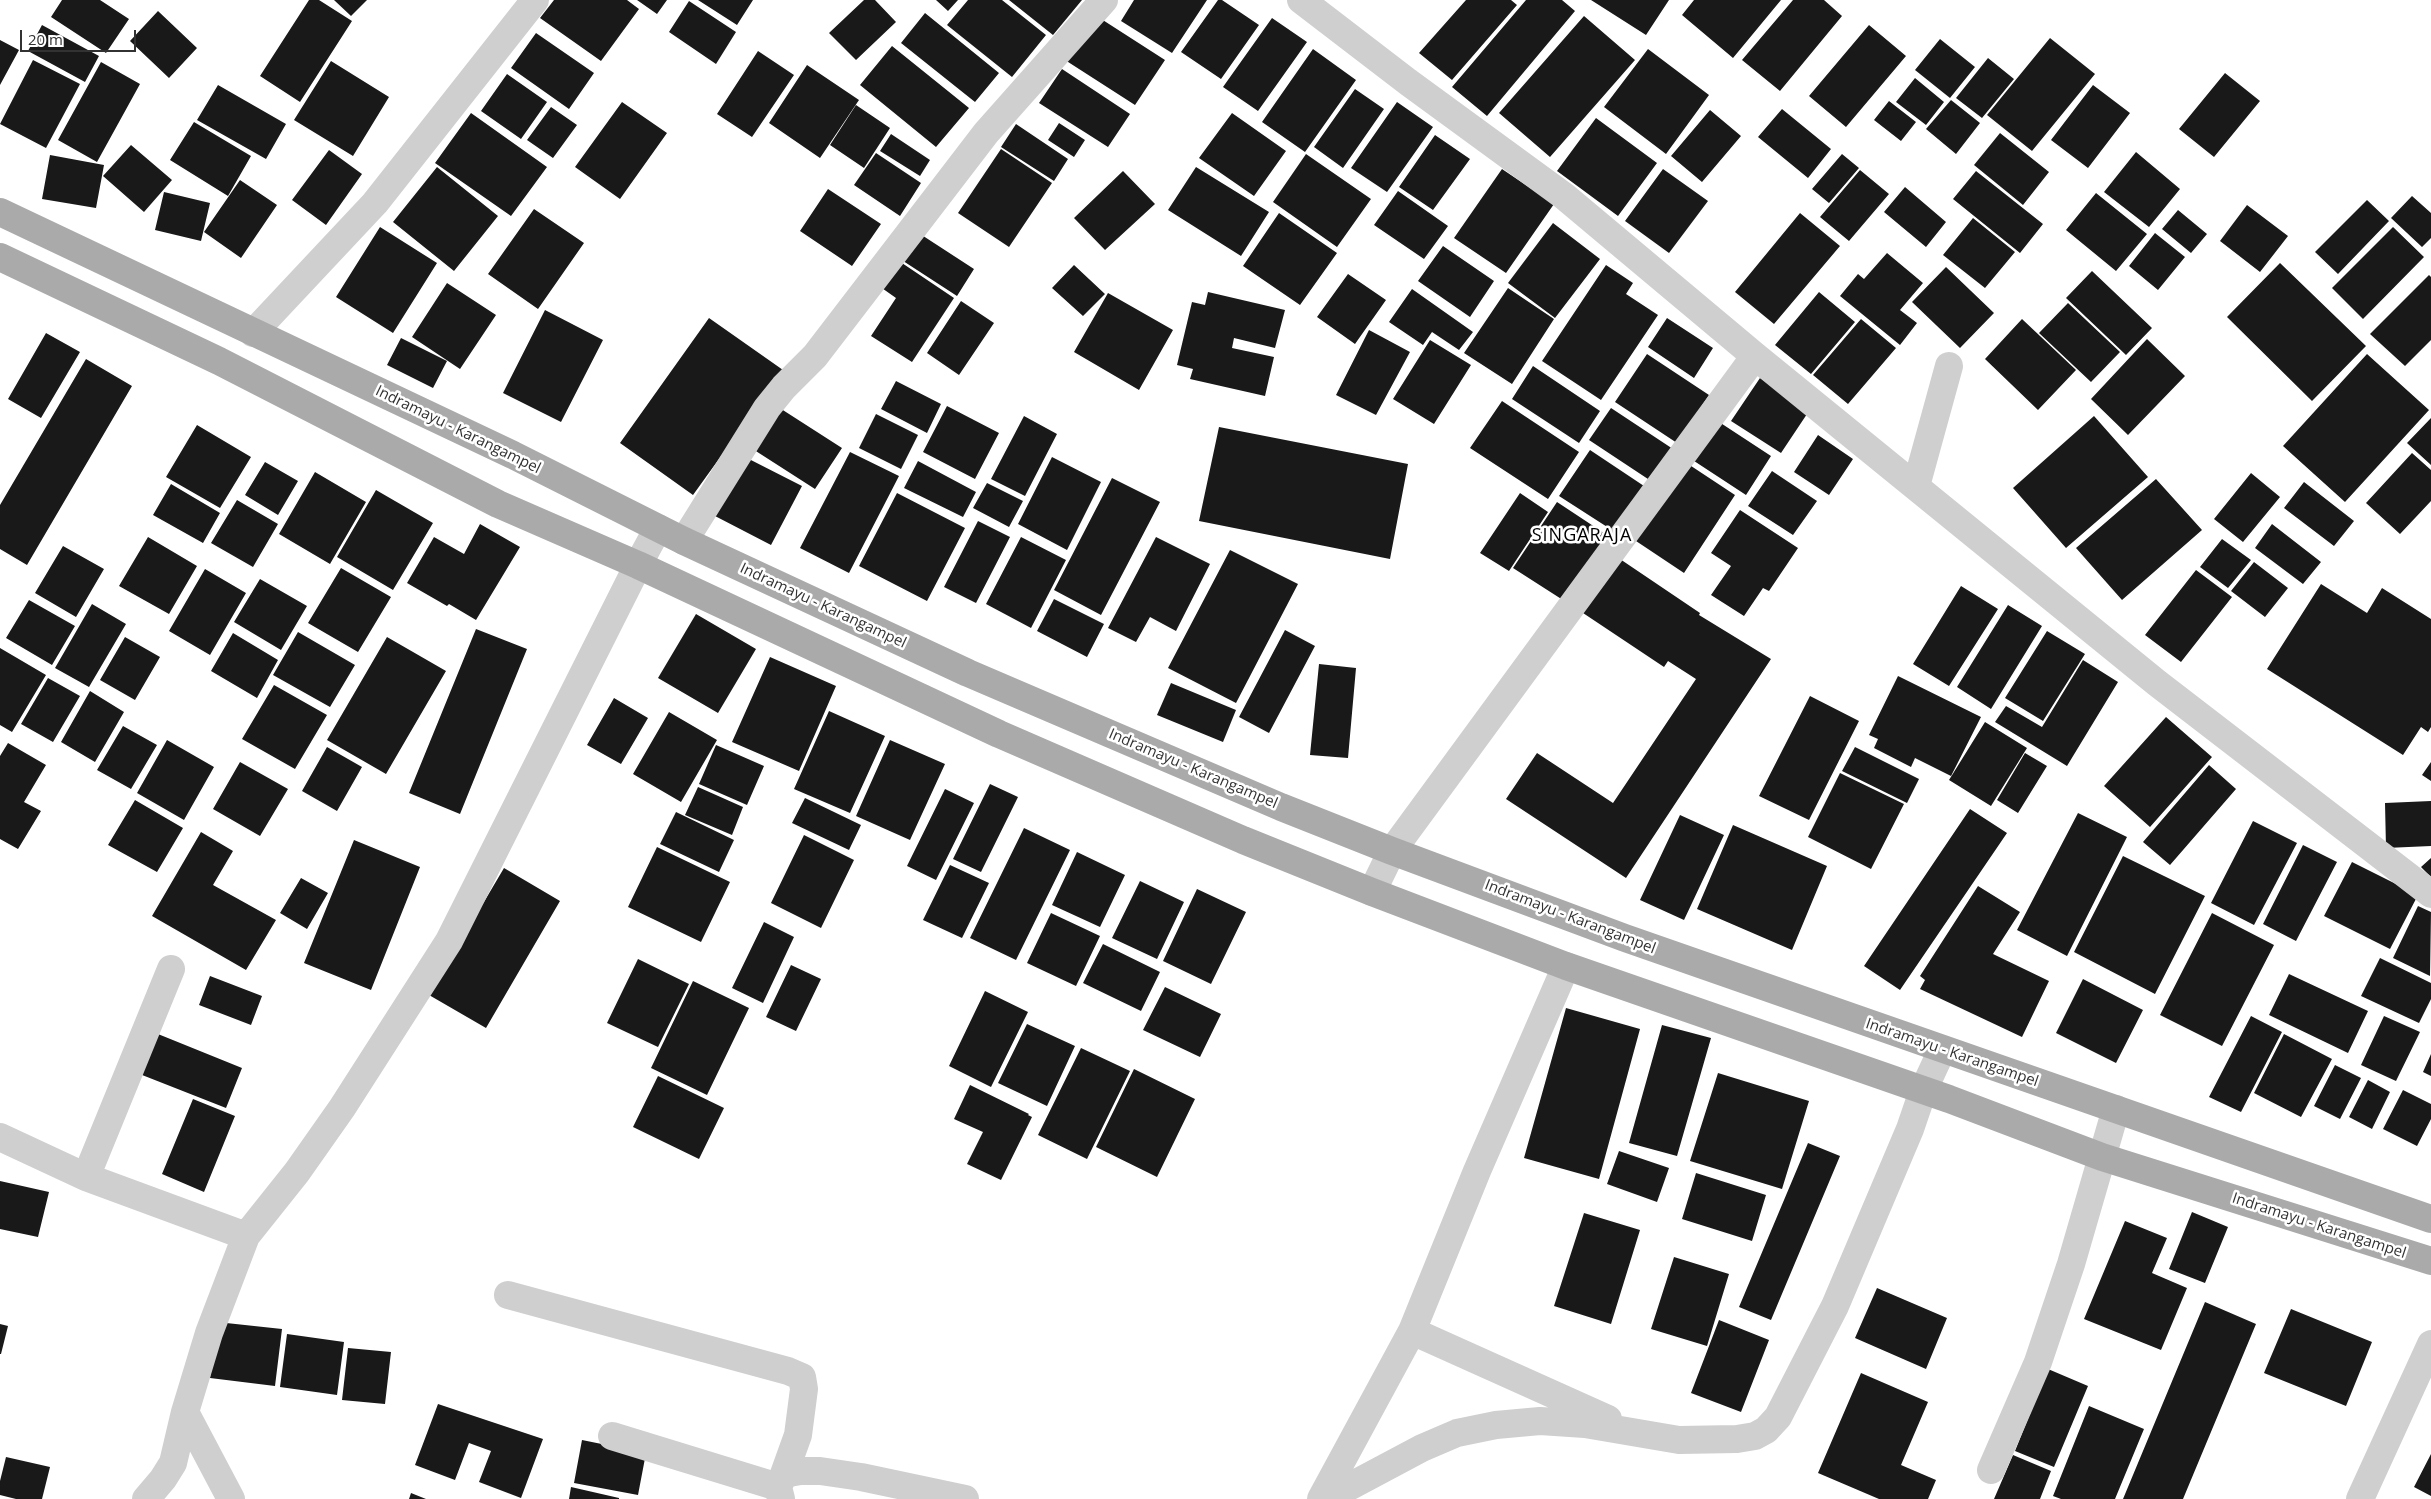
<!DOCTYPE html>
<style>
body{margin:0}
#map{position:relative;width:2431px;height:1499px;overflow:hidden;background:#fff;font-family:"Open Sans",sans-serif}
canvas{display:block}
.scale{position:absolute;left:20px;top:30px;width:116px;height:22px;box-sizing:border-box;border:2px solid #323232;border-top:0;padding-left:6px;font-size:15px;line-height:18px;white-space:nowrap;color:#323232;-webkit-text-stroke:4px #fff;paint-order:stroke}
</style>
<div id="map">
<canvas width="2431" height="1499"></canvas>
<div class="scale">20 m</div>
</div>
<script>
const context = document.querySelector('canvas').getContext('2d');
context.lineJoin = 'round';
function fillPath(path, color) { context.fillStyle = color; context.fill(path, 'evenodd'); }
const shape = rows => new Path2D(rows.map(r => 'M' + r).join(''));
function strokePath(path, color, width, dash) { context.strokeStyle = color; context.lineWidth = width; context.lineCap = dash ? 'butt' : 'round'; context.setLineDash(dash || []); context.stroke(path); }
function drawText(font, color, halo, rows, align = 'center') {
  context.font = font + ' "Open Sans",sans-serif'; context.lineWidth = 5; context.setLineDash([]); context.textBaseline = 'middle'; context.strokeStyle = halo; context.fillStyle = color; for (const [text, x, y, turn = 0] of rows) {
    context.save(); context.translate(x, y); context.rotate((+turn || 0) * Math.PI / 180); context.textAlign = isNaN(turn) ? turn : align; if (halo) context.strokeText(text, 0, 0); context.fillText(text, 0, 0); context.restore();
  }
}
const building = shape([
 [62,0,100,0,129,19,106,53,51,17],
 [309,0,319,0,352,21,300,102,260,76],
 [334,0,367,0,351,16],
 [554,0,627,0,639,9,601,61,540,18],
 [637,0,667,0,657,14],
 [698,0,753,0,737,25],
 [864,0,875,0,896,22,856,60,829,33],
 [936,0,958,0,948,11],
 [968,0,1002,0,1046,35,1012,77,947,25],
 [1009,0,1082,0,1053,35],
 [1134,0,1207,0,1172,53,1121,21],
 [1218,0,1222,0,1259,25,1221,79,1181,52],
 [1466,0,1511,0,1517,5,1452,80,1419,53],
 [1526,0,1562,0,1575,11,1487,116,1452,87],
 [1591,0,1669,0,1646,35],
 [1694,0,1781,0,1733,58,1682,15],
 [1793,0,1824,0,1842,16,1780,91,1742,60],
 [689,1,736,32,716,64,669,32],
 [158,11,197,48,169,78,130,41],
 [925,13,999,73,975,102,901,43],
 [1095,15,1165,60,1135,105,1065,60],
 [1584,16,1635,60,1550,157,1499,113],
 [1272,18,1307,42,1258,111,1223,87],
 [42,25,99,56,85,82,28,51],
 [1869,25,1906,56,1846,127,1809,96],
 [536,33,594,73,569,109,511,68],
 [2050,38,2095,74,2032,151,1987,115],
 [1940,39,1975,67,1950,98,1915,70],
 [0,40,19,50,0,85],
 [892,46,969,108,936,147,860,85],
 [1313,49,1356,80,1305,152,1262,122],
 [1648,49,1709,95,1666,154,1604,107],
 [758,51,794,75,752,137,717,114],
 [1988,58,2014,79,1982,118,1956,98],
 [33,60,80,84,46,148,0,124],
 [331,61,389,97,353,156,294,120],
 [101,62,140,84,97,162,58,140],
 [807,65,859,100,820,158,769,123],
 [1062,69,1130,114,1108,147,1039,103],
 [2225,73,2260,101,2214,157,2179,129],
 [507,74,547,102,521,139,481,111],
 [1915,78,1944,102,1926,125,1896,102],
 [218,85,286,124,266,159,197,120],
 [2093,85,2130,113,2088,168,2051,140],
 [1355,89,1384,109,1343,168,1314,147],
 [1951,100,1980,123,1956,154,1926,129],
 [1889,101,1916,122,1901,141,1874,120],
 [622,102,667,133,620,199,575,167],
 [1397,102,1433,127,1387,192,1351,168],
 [856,105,890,128,864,168,830,145],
 [551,107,577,125,553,158,527,140],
 [1782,109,1831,149,1808,178,1758,137],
 [1710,110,1741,136,1702,182,1671,156],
 [471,113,547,167,511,216,435,163],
 [1232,113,1286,151,1254,196,1199,158],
 [1596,118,1657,163,1618,216,1557,171],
 [194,122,251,156,228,196,170,160],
 [1059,123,1085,140,1074,157,1048,140],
 [1016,124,1068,159,1054,181,1001,147],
 [2000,133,2049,172,2023,205,1974,165],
 [891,134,930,160,920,176,880,151],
 [1435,135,1470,159,1433,210,1399,187],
 [131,145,172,180,144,212,103,176],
 [1001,149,1052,183,1009,247,958,213],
 [329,150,362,174,326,225,292,200],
 [2136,152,2180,189,2149,227,2104,192],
 [876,153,921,183,900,216,854,185],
 [1306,154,1371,199,1337,247,1273,202],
 [1842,154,1859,168,1829,203,1812,189],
 [50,155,104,165,96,208,42,199],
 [437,167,498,216,454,271,393,222],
 [1196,167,1269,212,1241,256,1168,210],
 [1502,169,1554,204,1506,273,1454,238],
 [1663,169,1708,201,1669,253,1625,221],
 [1860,170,1889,194,1849,241,1820,217],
 [1123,171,1155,204,1105,250,1074,218],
 [1976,171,2043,224,2020,253,1953,199],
 [240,180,277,205,241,258,204,232],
 [1905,187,1946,222,1926,247,1884,212],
 [828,189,881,224,852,266,800,231],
 [1398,191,1448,226,1424,259,1374,225],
 [164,192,210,203,201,241,155,230],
 [2096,193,2147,234,2116,271,2066,230],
 [2412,196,2431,213,2431,238,2422,247,2391,218],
 [2367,200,2389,221,2338,274,2315,252],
 [2247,205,2288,236,2260,272,2220,241],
 [534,209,584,243,538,309,488,274],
 [2178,210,2207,234,2191,253,2162,229],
 [1279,213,1337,253,1300,305,1243,266],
 [1800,213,1840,246,1774,324,1735,292],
 [1973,218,2015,252,1985,288,1943,255],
 [1553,223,1600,259,1555,318,1508,283],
 [380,227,437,263,393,333,336,297],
 [2393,227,2424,257,2363,319,2332,288],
 [914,230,974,269,957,296,897,257],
 [2155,233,2185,257,2158,290,2129,266],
 [1443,246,1494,281,1470,317,1418,281],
 [1887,253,1923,283,1900,310,1917,323,1900,345,1840,296,1858,274,1864,279],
 [896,259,954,298,912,362,871,336,896,298,879,286],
 [2280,263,2366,346,2312,401,2227,317],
 [1074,265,1105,294,1083,316,1052,288],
 [1606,265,1633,283,1626,294,1658,315,1601,400,1542,361],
 [1946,267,1994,313,1960,348,1912,302],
 [2092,271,2152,328,2126,355,2066,298],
 [1348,274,1386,300,1355,344,1317,317],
 [2429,275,2431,277,2431,340,2405,366,2370,334],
 [447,283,496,315,460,369,412,337],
 [1508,288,1554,319,1512,384,1464,353],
 [1412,289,1473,332,1459,350,1432,332,1423,345,1389,322],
 [1208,292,1285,310,1275,348,1234,338,1232,348,1274,357,1265,396,1190,379,1193,369,1177,365,1192,302,1205,305],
 [1819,292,1855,322,1811,374,1775,345],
 [1108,293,1173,330,1139,390,1074,352],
 [961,301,994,323,959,375,927,353],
 [2068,303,2120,352,2091,382,2039,333],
 [545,310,603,340,561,422,503,393],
 [709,318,783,370,693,495,620,443],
 [1667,318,1713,348,1694,378,1648,347],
 [1861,319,1896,348,1848,404,1813,375],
 [2022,319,2076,370,2038,410,1985,359],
 [1369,330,1410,352,1376,415,1336,395],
 [46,333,80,352,41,418,8,399],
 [401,338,447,361,433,388,387,365],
 [2147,339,2185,376,2128,435,2091,399],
 [1430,340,1471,365,1434,424,1393,399],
 [1647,354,1709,395,1677,443,1615,402],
 [2367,354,2429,410,2345,502,2283,446],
 [86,359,132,386,27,565,0,549,0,505],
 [1533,366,1600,411,1579,443,1512,399],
 [1760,378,1809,411,1781,453,1731,421],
 [896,381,941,404,927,433,881,409],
 [1502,401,1579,452,1548,499,1470,448],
 [775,405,842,448,815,489,748,446],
 [947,406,999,433,975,479,923,452],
 [1611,408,1673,449,1651,481,1589,440],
 [876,414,918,435,901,469,859,448],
 [1024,416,1057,434,1025,496,991,479],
 [2094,416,2148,477,2066,548,2013,488],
 [1713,418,1771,456,1746,495,1688,457],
 [2431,418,2431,465,2407,443],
 [197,425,251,457,220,508,166,477],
 [1219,427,1408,464,1390,559,1199,521],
 [1818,435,1853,459,1829,495,1794,472],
 [1590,450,1644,486,1615,532,1559,496],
 [850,452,899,476,849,573,800,548],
 [2412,453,2431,470,2431,501,2400,534,2366,503],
 [745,457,802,486,771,545,715,516],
 [1052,457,1101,482,1067,550,1018,524],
 [1682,460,1735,495,1684,573,1630,537],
 [918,461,976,492,963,517,904,488],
 [265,462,298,481,278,515,245,495],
 [1772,471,1817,501,1793,535,1748,506],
 [315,472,366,502,330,564,279,534],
 [2251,473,2280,497,2243,542,2214,519],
 [1112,478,1160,502,1101,615,1054,590],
 [2156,479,2202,530,2122,600,2076,548],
 [2304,482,2354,521,2334,546,2284,508],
 [987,483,1023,501,1009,527,973,508],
 [171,484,220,513,203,543,153,515],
 [376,490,433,523,393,590,337,557],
 [897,493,965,528,927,601,859,566],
 [1520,493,1548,512,1509,571,1480,553],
 [237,500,278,524,253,567,211,543],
 [1557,502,1610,537,1566,602,1513,568],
 [1740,510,1798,548,1769,591,1763,588,1744,616,1711,595,1731,566,1711,553],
 [978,521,1010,537,976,603,944,587],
 [480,524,520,547,476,620,449,604,447,606,407,583,434,537,464,554],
 [2272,524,2321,562,2303,584,2255,548],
 [148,537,197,566,169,614,119,586],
 [1021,537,1066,560,1031,628,986,604],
 [1156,537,1210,564,1176,631,1150,617,1136,642,1108,628],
 [2222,539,2251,560,2228,588,2200,567],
 [63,546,104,569,76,617,35,593],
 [1230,550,1298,584,1236,703,1168,668],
 [1617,557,1700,613,1699,615,1771,659,1626,878,1506,799,1537,753,1613,803,1696,679,1668,661,1664,667,1580,611],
 [2254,562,2288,588,2265,617,2231,591],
 [341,568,391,597,358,652,308,623],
 [205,569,246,593,210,655,169,631],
 [2196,570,2232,597,2181,662,2145,635],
 [260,579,307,606,281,650,234,622],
 [2321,584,2367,613,2382,588,2431,619,2431,727,2428,732,2421,727,2403,755,2267,669],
 [1961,586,1998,609,1949,686,1913,664],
 [1054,599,1104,624,1087,657,1037,631],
 [29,600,75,626,52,665,6,638],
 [92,604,126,624,89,687,55,668],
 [2008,605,2042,626,1991,709,1957,687],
 [696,614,756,649,718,713,658,678],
 [476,629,527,649,460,814,409,793],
 [1285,630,1315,646,1269,733,1239,717],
 [2047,631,2085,654,2043,721,2005,698],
 [298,632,355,665,330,707,273,675],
 [233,633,278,660,257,698,211,671],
 [125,637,160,657,135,700,100,680],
 [387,637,446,671,386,774,327,740],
 [0,648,46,675,12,732,0,725],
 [770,657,836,686,799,771,732,742],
 [2083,660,2118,682,2067,766,1995,722,2006,706,2042,727],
 [1319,664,1356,668,1348,758,1310,755],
 [1898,676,1981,717,1951,776,1915,758,1911,767,1874,748,1878,739,1869,735],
 [48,678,80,696,53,742,21,724],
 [1171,683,1236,710,1223,742,1157,715],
 [274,685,327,715,295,769,242,739],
 [90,691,124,712,95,762,61,742],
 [1810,696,1859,721,1809,820,1759,796],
 [614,698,648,718,621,764,587,745],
 [829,711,885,736,850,813,794,789],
 [669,712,717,740,681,802,633,774],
 [2166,717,2212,757,2150,827,2104,786],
 [1985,722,2027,748,1991,806,1949,780],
 [123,726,157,745,131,789,97,770],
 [167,740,214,767,184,820,137,793],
 [890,740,945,764,910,840,856,816],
 [8,743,46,765,24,802,41,811,18,849,0,839,0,756],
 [716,745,764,766,747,805,699,784],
 [327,747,362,767,337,811,302,791],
 [1855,747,1919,779,1907,803,1842,771],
 [2025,753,2047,766,2018,813,1997,800],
 [240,762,288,789,260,836,213,809],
 [2431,762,2431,781,2422,775],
 [2209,765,2236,789,2170,865,2143,842],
 [1840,773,1904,804,1871,869,1808,837],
 [990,784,1018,797,981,872,953,859],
 [698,787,743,807,732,835,685,815],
 [945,789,974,803,936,880,907,866],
 [805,798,861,825,849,850,792,823],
 [135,800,183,828,157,872,108,845],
 [2431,801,2431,846,2386,848,2385,803],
 [1970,809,2007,833,1900,990,1864,966],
 [676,812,734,840,719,872,660,844],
 [2078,813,2127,837,2067,956,2017,930],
 [1680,815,1724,835,1684,920,1640,900],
 [2253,821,2297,843,2254,925,2211,903],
 [1733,825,1827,866,1792,950,1697,909],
 [1024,828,1070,850,1016,960,970,938],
 [201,832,233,851,213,885,276,920,246,970,152,916],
 [804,835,854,860,821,928,771,903],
 [354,840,420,867,371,990,304,963],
 [2303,845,2337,862,2296,941,2263,924],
 [657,847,730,882,701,942,628,907],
 [1077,852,1125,875,1100,927,1052,905],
 [2123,856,2205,896,2155,994,2074,952],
 [2431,858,2431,877,2421,867],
 [2352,862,2418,895,2390,949,2324,916],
 [950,865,989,883,962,938,923,920],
 [504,868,560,901,486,1028,429,995],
 [301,878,328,893,307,929,280,913],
 [1140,881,1184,902,1157,959,1112,938],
 [1978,886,2020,912,1993,954,2049,981,2022,1037,1920,989,1925,980,1920,976],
 [1197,889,1246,912,1211,984,1163,961],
 [2418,906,2431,912,2430,976,2393,958],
 [1051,913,1100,936,1076,986,1027,963],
 [2212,913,2274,945,2222,1046,2160,1015],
 [764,922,794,937,763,1003,732,988],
 [1103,944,1160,972,1141,1011,1083,983],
 [2380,958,2431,983,2431,999,2419,1023,2361,996],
 [638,959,689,984,658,1047,607,1023],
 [791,965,821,979,796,1031,766,1017],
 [2289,974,2368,1011,2348,1053,2269,1015],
 [210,976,262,996,251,1025,199,1005],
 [2083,979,2143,1010,2116,1063,2056,1033],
 [693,981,749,1008,707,1095,651,1068],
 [1165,987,1221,1014,1200,1057,1143,1030],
 [985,991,1028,1012,991,1087,949,1066],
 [1566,1008,1640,1029,1599,1179,1524,1158],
 [2251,1016,2282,1032,2241,1112,2209,1097],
 [2384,1016,2420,1032,2396,1081,2361,1065],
 [1027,1024,1075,1046,1047,1106,998,1083],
 [1662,1025,1711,1038,1677,1156,1629,1143],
 [153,1032,242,1068,226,1108,137,1073],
 [2284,1034,2332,1059,2301,1117,2254,1093],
 [1081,1048,1130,1071,1087,1159,1038,1135],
 [2431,1054,2431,1076,2423,1072],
 [2335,1065,2361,1078,2340,1119,2314,1106],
 [1134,1069,1195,1099,1157,1177,1096,1147],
 [1718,1073,1809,1101,1782,1189,1690,1161],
 [658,1076,724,1108,699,1159,633,1127],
 [2368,1080,2390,1092,2372,1129,2349,1117],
 [970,1085,1029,1114,1028,1115,1032,1117,1001,1180,967,1164,983,1132,954,1119],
 [2403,1090,2431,1104,2431,1119,2417,1146,2383,1129],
 [193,1099,235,1116,204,1192,162,1174],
 [1808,1143,1840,1156,1771,1320,1739,1307],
 [1619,1151,1669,1168,1657,1202,1607,1184],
 [1696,1173,1766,1195,1752,1241,1682,1219],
 [0,1181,49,1192,38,1237,0,1229],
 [2192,1212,2228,1227,2205,1283,2169,1269],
 [1584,1213,1640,1230,1611,1324,1554,1306],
 [2125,1221,2167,1238,2152,1273,2187,1288,2161,1350,2084,1319],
 [1674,1257,1729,1274,1707,1346,1651,1329],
 [1877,1288,1947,1318,1926,1369,1855,1338],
 [2205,1302,2256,1324,2183,1499,2123,1499],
 [2291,1309,2372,1342,2346,1406,2264,1373],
 [1719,1320,1769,1340,1741,1412,1691,1393],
 [217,1322,282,1329,275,1386,210,1378],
 [0,1324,8,1326,1,1354,0,1354],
 [287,1334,344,1342,337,1395,280,1387],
 [348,1348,391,1352,385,1404,342,1400],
 [2048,1369,2088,1386,2054,1467,2015,1451],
 [1861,1373,1928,1402,1901,1465,1936,1480,1928,1499,1879,1499,1818,1473],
 [438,1404,543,1439,521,1498,479,1482,491,1451,469,1443,455,1480,415,1465],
 [2089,1406,2144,1429,2115,1499,2061,1499,2053,1496],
 [582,1440,646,1453,638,1495,574,1483],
 [2431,1454,2431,1496,2414,1487],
 [2013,1455,2051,1471,2040,1499,1994,1499],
 [6,1457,50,1467,42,1499,16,1499,0,1495,0,1481],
 [571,1487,619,1498,619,1499,569,1499],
 [411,1493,426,1499,409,1499]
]);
const minor = shape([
 [1301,0,1408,82,1564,196,1755,356,2157,683,2431,894],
 [253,333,375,203,535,0],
 [1916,486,1949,366],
 [684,541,767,408,784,387,815,356,986,133,1104,0],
 [1372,892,1392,851,1755,356],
 [1566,966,1477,1171,1412,1331,1608,1419],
 [0,1137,86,1177,246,1236,297,1172,342,1108,449,941,638,565,658,528],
 [86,1177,171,969],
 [508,1295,788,1371,802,1377,804,1389,798,1435,784,1474],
 [185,1412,231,1499],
 [612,1436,778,1487],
 [1991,1470,2038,1362,2071,1264,2116,1109],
 [146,1499,163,1479,173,1463,185,1412,209,1333,246,1236],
 [781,1499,778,1487,784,1474,800,1471,820,1471,861,1477,965,1499],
 [1321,1499,1412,1331],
 [1326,1499,1422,1448,1457,1433,1496,1425,1540,1421,1585,1424,1679,1440,1737,1439,1755,1436,1766,1430,1778,1417,1835,1306,1910,1129,1923,1091,1942,1050],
 [2360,1499,2431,1344]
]);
const major = shape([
 [0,212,513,455,684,541,968,673,1281,807,1392,851,1625,938,2431,1219],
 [0,257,219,361,498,504,638,565,999,734,1243,840,1372,892,1566,966,1949,1099,2102,1157,2431,1261]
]);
const streetNames = [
 ["Indramayu - Karangampel",458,430,26],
 ["Indramayu - Karangampel",823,606,25],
 ["Indramayu - Karangampel",1193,769,23],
 ["Indramayu - Karangampel",1570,917,21],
 ["Indramayu - Karangampel",1952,1053,19],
 ["Indramayu - Karangampel",2319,1226,18]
];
const quarterNames = [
 ["SINGARAJA",1582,536]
];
fillPath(building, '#191919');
strokePath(minor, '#cfcfcf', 28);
strokePath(major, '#aaa', 28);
drawText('15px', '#323232', '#fff', streetNames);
context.letterSpacing = '1px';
drawText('18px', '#000', '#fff', quarterNames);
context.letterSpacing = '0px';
</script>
